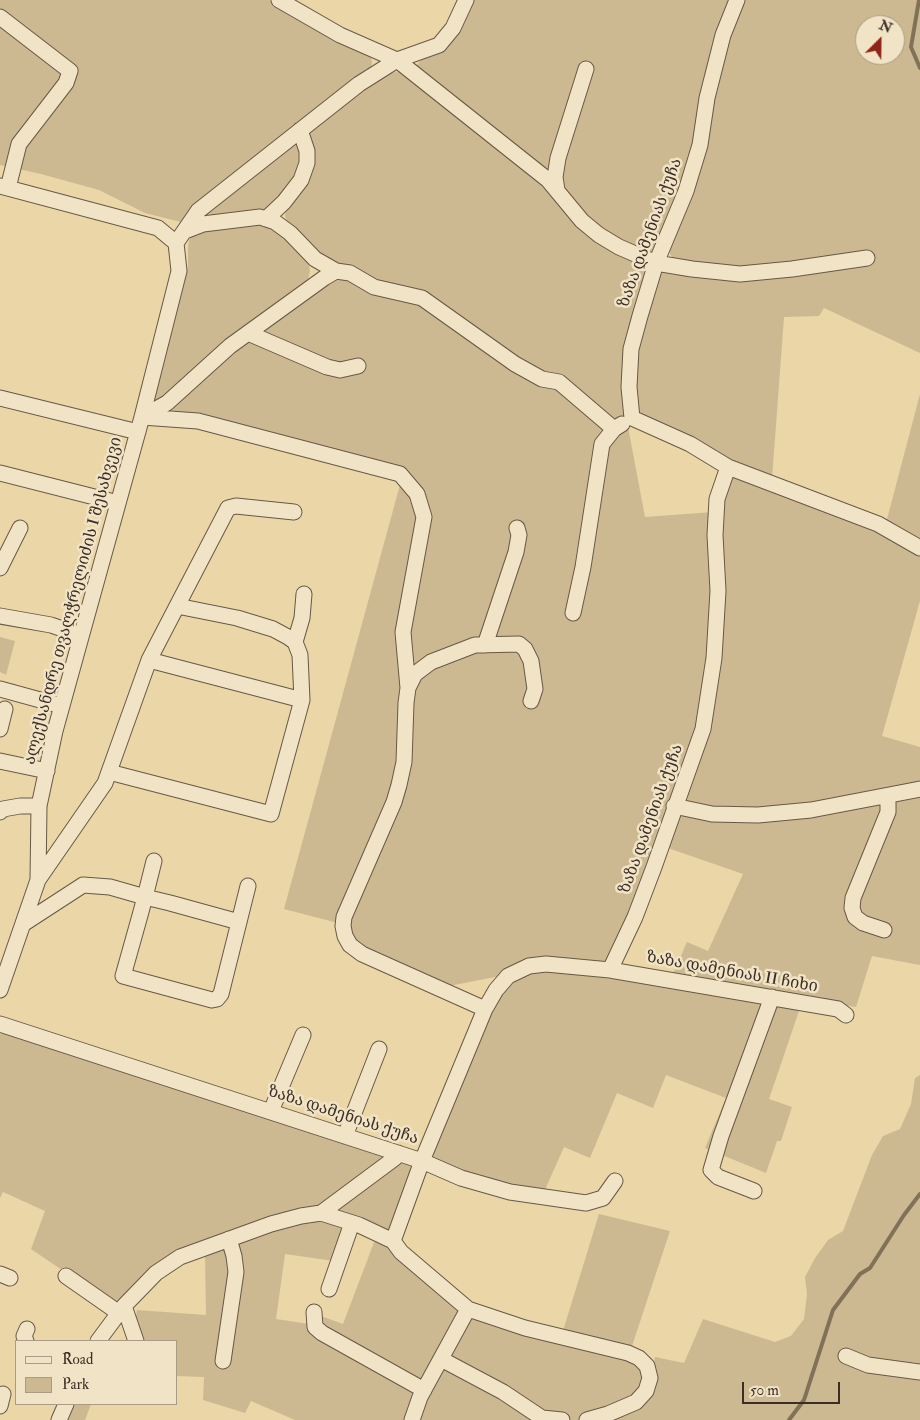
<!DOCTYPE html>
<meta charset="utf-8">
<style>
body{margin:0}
#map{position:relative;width:920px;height:1420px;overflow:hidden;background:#ead6a7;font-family:"IM FELL Double Pica",serif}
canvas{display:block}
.legend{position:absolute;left:15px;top:1340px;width:162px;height:65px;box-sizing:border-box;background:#f1e4c6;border:1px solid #a99b86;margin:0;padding:6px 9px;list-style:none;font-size:15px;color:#3c2e26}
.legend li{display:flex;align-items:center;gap:10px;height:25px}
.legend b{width:25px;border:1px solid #a99b86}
.north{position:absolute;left:855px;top:15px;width:50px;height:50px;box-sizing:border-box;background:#f1e4c6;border:1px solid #a99b86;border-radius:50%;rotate:23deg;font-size:14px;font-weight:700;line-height:20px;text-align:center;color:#3c2e26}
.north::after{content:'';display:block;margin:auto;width:18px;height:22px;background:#8f2418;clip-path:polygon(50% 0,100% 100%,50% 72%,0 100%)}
.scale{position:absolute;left:742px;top:1382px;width:98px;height:22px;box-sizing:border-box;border:2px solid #3c2e26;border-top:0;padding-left:6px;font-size:15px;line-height:18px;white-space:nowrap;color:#3c2e26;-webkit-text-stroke:4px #f1e4c6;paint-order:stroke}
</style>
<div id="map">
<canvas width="920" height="1420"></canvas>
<ul class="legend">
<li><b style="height:6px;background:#f1e4c6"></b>Road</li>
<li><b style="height:14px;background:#ccb991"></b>Park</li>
</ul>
<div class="north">N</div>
<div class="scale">50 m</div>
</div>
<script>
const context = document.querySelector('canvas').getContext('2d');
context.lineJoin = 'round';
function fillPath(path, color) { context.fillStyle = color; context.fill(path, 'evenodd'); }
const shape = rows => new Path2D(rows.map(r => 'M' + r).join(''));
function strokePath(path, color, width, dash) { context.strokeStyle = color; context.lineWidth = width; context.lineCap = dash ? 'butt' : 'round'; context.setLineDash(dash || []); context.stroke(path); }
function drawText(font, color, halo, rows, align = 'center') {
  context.font = font + ' "IM FELL Double Pica","Noto Serif Georgian",serif'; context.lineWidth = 5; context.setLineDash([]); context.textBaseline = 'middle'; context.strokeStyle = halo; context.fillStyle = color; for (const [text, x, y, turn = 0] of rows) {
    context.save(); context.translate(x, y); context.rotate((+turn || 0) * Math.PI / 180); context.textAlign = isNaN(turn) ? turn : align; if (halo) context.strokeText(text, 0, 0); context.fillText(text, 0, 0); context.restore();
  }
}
const green = shape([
 [0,0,269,0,361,50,371,57,372,63,371,68,186,219,181,222,145,213,99,190,41,174,0,165],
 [473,0,732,0,705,76,694,148,654,254,608,235,581,214,566,191,547,169,416,66],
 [743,0,920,0,920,353,824,308,819,316,784,317,772,479,636,417,635,350,659,268,754,268,674,260,670,254,670,246,717,77],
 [865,25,895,25,895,55,865,55],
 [396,72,408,73,645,264,651,270,628,417,614,423,426,297,404,286,377,280,333,264,318,255,287,223,285,215,308,130,384,75],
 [298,137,304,151,293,181,270,210,200,222,204,215],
 [246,222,275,225,308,261,310,271,308,280,151,407,188,267,188,248,189,240,194,234],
 [345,276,414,300,559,385,609,428,603,457,612,436,628,427,645,517,713,512,714,599,699,723,682,776,612,958,604,962,500,976,454,985,440,985,361,947,350,938,346,926,398,804,409,673,400,761,391,794,338,923,284,909,401,481,198,425,163,408,234,346,323,284],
 [920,394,920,544,886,523],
 [732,473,841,512,920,554,920,601,882,736,920,747,920,965,872,956,856,1007,672,976,687,942,708,951,743,874,665,847,681,812,782,817,906,800,902,789,795,808,719,811,681,804,706,730,720,512],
 [0,637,15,641,6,675,0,672],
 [549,969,800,1008,769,1099,792,1107,781,1141,777,1141,766,1173,705,1148,726,1098,666,1075,653,1108,617,1093,590,1158,564,1147,544,1192,513,1189,428,1160,468,1060,499,997,516,977],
 [4,1033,416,1166,395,1228,382,1230,323,1211,194,1247,118,1308,31,1249,45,1211,3,1192,0,1198,0,1034],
 [920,1075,920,1420,415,1420,471,1314,614,1355,653,1371,655,1357,684,1363,703,1319,775,1342,791,1336,804,1319,807,1294,805,1277,815,1258,828,1240,843,1231,872,1155,883,1136,900,1129,911,1104,915,1078],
 [599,1214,670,1231,631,1349,562,1334],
 [322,1220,346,1226,334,1261,285,1254,276,1319,316,1325,318,1315,343,1324,376,1237,457,1303,460,1316,407,1420,295,1420,251,1401,245,1413,203,1400,204,1377,176,1376,176,1341,141,1341,135,1323,137,1310,206,1315,205,1254,273,1227],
 [71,1404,91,1404,85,1420,64,1420]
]);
const stream = shape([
 [919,0,911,47,920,68],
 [789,1420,804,1400,833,1310,860,1274,870,1268,904,1215,920,1194]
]);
const minor = shape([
 [279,0,340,35,397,60,548,180,582,221,599,235,619,247,656,263,692,269,740,274,792,269,867,258],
 [0,17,70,71,66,83,19,144,8,188],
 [0,186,158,228,176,243,179,271,142,417,55,731,39,806,38,880,0,990],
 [557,190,555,177,558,158,586,69],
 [266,219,284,202,301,180,307,163,307,151,300,130],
 [185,231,203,224,260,217,275,222,290,233,315,259,336,271],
 [176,243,198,211,359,84,397,60,439,45,453,28,466,0],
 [248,333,327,367,340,370,358,366],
 [0,398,138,432],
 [142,417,167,403,230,346,324,278,336,271,350,273,374,287,422,298,515,364,542,379,559,382,614,429],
 [142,417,198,421,400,474,417,494,424,517,403,632,408,688],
 [632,418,629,387,631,349,640,316,656,263,686,191,700,145,707,98,723,35,737,0],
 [632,418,690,444,728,467,878,524,920,548],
 [0,473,118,503],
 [0,568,20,528],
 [177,606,228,508,236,506,294,512],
 [573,613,583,567,602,444,614,429,622,424],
 [0,616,51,625,80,635],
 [295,642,302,618,304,594],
 [485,645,516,552,519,535,517,528],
 [0,689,62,706],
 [0,729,5,709],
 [0,761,47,771],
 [109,772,271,814,302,700],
 [674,806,712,814,758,815,811,810,920,789],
 [0,812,3,809,20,806,39,806],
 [38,880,105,783,149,660,177,606,237,618,273,629,288,637,295,642,300,655,302,700,149,660],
 [239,922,248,886],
 [23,924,83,885,110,887,145,897,170,903,239,922,221,994,217,999,212,1000,123,976,139,919,145,897,154,861],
 [884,930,863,923,855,917,852,908,853,898,888,812,888,796],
 [610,970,635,917,654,867,703,729,714,658,718,591,715,535,717,499,728,467],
 [485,1009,362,954,350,945,345,936,343,926,344,917,394,802,399,785,404,762,406,703,408,688,415,674,431,662,475,645,519,644,525,649,531,661,535,689,531,701],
 [0,1024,422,1161,461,1178,510,1192,586,1203,603,1198,615,1181],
 [271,1111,303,1035],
 [345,1136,379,1049],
 [754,1191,718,1177,711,1170,721,1136,772,997],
 [321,1213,395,1158,398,1153],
 [0,1274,10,1278],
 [66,1276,119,1313],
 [329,1289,352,1223],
 [124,1306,136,1341],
 [468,1309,525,1328,628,1353,639,1358,647,1366,650,1378,646,1391,636,1402,608,1414,587,1420],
 [314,1312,315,1327,322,1333,424,1390],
 [26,1341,24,1336,27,1329],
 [98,1341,124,1306,156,1273,180,1257,271,1224,301,1216,321,1213,359,1225,393,1241],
 [846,1356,868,1365,920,1372],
 [441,1359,503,1392,542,1418,562,1420],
 [223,1361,236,1272,234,1256,229,1239],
 [0,1406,3,1394],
 [59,1420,66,1404],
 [412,1420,420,1397,468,1309,401,1252,393,1241,422,1161,485,1009,496,990,508,976,529,966,546,964,610,970,838,1009,846,1015]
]);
const streetNames = [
 ["ზაზა დამენიას ქუჩა",651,233,-70],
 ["ალექსანდრე თვალჭრელიძის I შესახვევი",74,601,-75],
 ["ზაზა დამენიას ქუჩა",652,819,-70],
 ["ზაზა დამენიას II ჩიხი",732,973,10],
 ["ზაზა დამენიას ქუჩა",343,1116,18]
];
fillPath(green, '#ccb991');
strokePath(stream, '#817159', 4);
strokePath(minor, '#685846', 17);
strokePath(minor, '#f1e4c6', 15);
drawText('16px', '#3c2e26', '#f1e4c6', streetNames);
</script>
